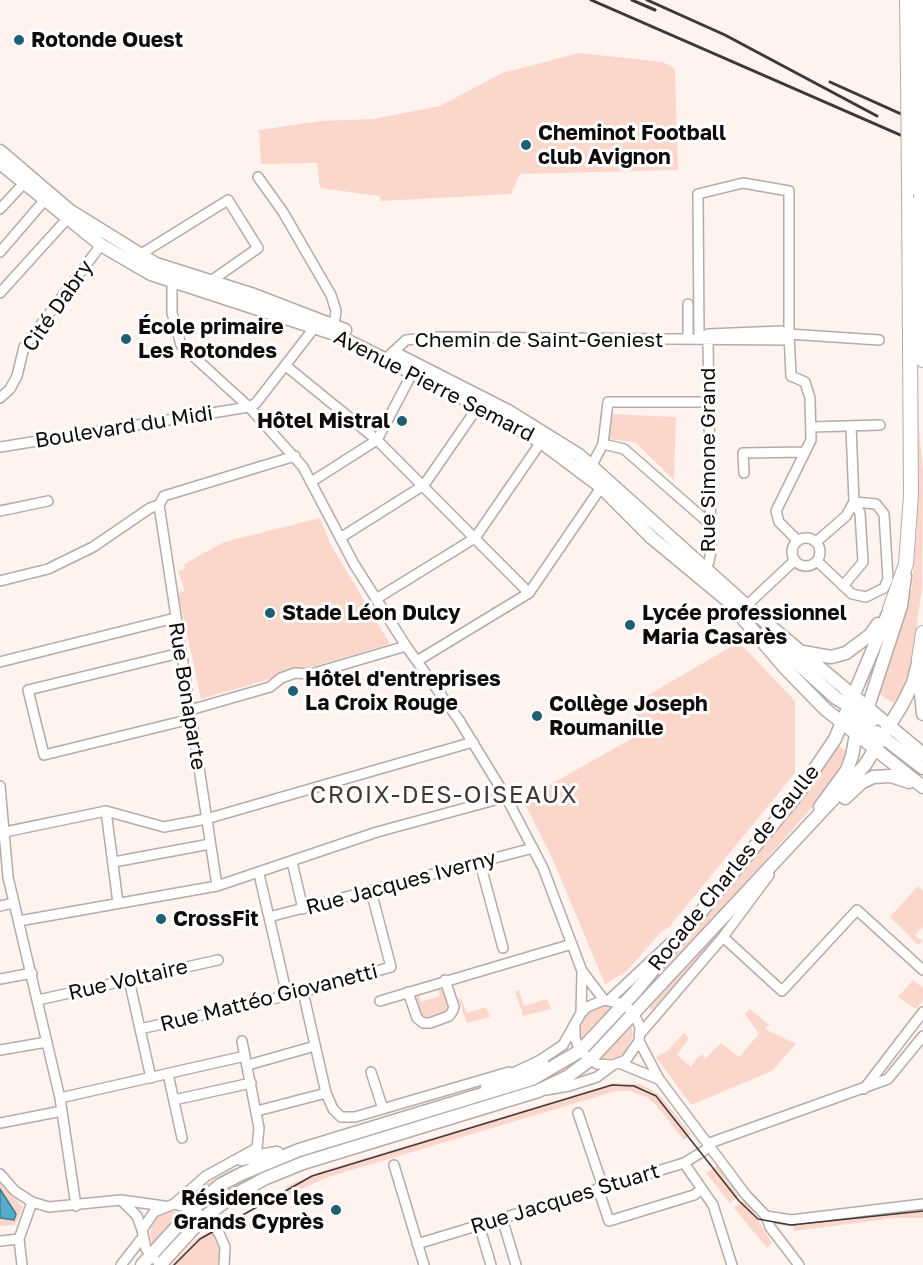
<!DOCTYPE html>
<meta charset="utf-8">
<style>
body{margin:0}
canvas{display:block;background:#fef3ef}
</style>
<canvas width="923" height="1265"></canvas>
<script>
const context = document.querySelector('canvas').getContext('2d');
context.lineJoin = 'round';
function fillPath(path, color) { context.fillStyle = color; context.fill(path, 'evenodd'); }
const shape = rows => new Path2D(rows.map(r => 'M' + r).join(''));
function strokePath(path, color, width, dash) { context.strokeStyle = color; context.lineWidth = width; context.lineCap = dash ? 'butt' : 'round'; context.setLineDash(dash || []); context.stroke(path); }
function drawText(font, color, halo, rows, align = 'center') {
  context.font = font + ' "Golos Text",sans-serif'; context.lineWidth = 6; context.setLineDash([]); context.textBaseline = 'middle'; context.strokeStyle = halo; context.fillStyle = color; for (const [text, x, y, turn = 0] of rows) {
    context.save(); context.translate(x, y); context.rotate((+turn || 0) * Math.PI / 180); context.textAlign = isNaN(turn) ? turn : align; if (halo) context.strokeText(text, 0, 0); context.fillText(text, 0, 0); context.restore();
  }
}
const green = shape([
 [579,53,663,62,675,69,678,170,520,174,511,194,381,201,379,196,320,188,317,163,261,164,259,130,321,121,373,119,440,106,502,73],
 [610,414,676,417,674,480,635,442,608,439],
 [918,420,923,470,922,587,913,653,906,683,902,695,893,703,879,694,912,588,917,528],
 [320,518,330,543,390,644,201,699,178,593,185,591,178,571,185,569,184,564,224,542],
 [739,642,795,701,795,773,670,926,660,933,627,971,605,984,553,860,523,800,645,731,631,705],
 [839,746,849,753,839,776,746,883,641,999,638,996,677,952,728,886,761,849],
 [918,886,923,891,923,927,915,935,922,941,918,945,890,917],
 [716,935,718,937,652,1010,648,1006],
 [913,980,923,988,923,1000,916,1009,898,997],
 [438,988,443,991,449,1010,445,1015,429,1020,421,1017,416,996,419,994,421,1002,440,996],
 [519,990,524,1006,547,999,551,1009,523,1016,515,991],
 [461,998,467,1013,486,1007,490,1017,467,1023,458,999],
 [609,1005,614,1006,581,1041,581,1025,588,1013,598,1007],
 [750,1009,769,1025,765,1029,796,1044,772,1071,691,1105,656,1057,667,1051,684,1033,689,1038,677,1055,691,1067,697,1058,702,1054,705,1059,721,1043,739,1057,759,1034,745,1014],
 [632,1025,633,1036,624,1054,615,1058,600,1058],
 [571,1063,575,1065,541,1085,267,1171,242,1183,211,1205,207,1202,228,1186,275,1163,534,1084],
 [614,1083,640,1084,652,1090,662,1098,691,1134,684,1140,656,1105,647,1097,629,1091,616,1091,325,1178,289,1195,285,1187,319,1172],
 [718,1165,741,1195,730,1203,706,1173],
 [233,1169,233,1171,199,1195,196,1189],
 [0,1183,23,1207,15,1225,0,1226],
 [745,1199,772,1243,767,1248,734,1208],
 [917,1208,923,1209,923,1218,895,1218,794,1231,793,1222],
 [168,1210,182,1213,152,1245,150,1233,154,1219],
 [211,1230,221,1246,219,1265,171,1265,195,1240]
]);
const water = shape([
 [0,1189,16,1214,14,1220,0,1218,0,1189]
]);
const minor = shape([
 [258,177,283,212,331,295,336,311,333,331],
 [0,209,27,180],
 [0,252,49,195],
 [141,254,228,200,258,248,211,281],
 [172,277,172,313,181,345,249,407,303,467,354,564,406,646,459,720,506,797,543,868,582,971,604,1000],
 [0,293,67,219],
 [688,339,688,304],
 [699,339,708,334,781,331,789,334,789,191,743,183,698,194,699,337],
 [390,355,406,340,438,337,789,340],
 [286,366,377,440,529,593],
 [0,398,10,389,17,376,24,347,101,245],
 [811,427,880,425],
 [603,444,624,449,711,525],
 [0,447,249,407,256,403,318,323],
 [592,465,603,444,608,402,709,402],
 [744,473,743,453,805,452],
 [311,482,377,440,415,368],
 [159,505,217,886],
 [159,505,164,496,295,456],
 [0,511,48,501],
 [340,538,424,485,482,401],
 '792 552a14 14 0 1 1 28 0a14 14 0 1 1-28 0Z',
 [798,541,779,522,776,511,811,440,810,398,805,382,791,376,789,334,879,340],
 [816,542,846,516,854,502,851,426],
 [817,561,852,594,866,597,884,588,888,579,884,514,876,504,854,502],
 [703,572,709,562,711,551,708,340],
 [0,581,48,569,93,547,150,508,159,505],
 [843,586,863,562,860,513,854,502],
 [376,599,475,538,541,442],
 [743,609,795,560],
 [180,653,28,690,44,755,191,719],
 [417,661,529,593,604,483],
 [0,662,175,618],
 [190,710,270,687,281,678,295,673,311,674,406,646],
 [0,786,8,877,60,1098,76,1206],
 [106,811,118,903],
 [0,833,106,811,164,827,206,819,473,742],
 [114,862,210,844],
 [292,862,303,909],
 [480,863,503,948],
 [259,874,287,995],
 [0,906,14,903],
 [269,917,533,848],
 [19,921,217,886,377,832,506,797],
 [723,937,782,991,857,910,923,970],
 [0,979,32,973],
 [129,980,151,1078],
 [303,992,326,1093,333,1109,341,1117,355,1117,509,1072],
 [408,992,417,1018,423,1023,430,1023,449,1016,452,1012,454,1007,445,980],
 [38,1000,218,960],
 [609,1000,671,942],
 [380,1001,572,944],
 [581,1013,582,971],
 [140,1029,303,992,391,967,371,891],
 [640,1034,723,937,769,875],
 [639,1041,659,1079,746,1195,766,1216,770,1227,799,1265],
 [0,1050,47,1042],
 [536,1063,563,1045,581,1013,587,1007,604,1000,624,1004,634,1014,640,1027,639,1041,626,1060,613,1065,597,1064,580,1051,575,1038,575,1024],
 [619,1063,658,1079],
 [248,1065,315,1046],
 [371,1072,383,1109],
 [168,1074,182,1138],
 [864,1089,923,1012],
 [546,1090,569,1086,597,1077,613,1065],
 [60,1098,245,1056],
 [174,1100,251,1083],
 [257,1111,326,1093],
 [578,1113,603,1187],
 [0,1123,62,1111],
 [707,1144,888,1079,923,1036],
 [684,1163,713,1205,732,1265],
 [394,1165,424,1265],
 [0,1174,15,1191,32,1202,49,1207,121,1200,164,1206],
 [598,1188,609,1221,694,1195,702,1189],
 [121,1200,137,1216,142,1230],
 [174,1204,206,1176,257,1148,259,1128,242,1041],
 [766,1216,791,1220,923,1204],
 [502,1218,516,1265],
 [479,1225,491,1265],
 [0,1241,19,1239],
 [417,1244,684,1163,710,1147],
 [154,1259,146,1249,142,1230,154,1212,174,1204,193,1209,219,1233,225,1247,224,1265],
 [22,1265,19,1239,32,1202],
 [121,1265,142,1238]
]);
const major = shape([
 [0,151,69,210,156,264,254,295,345,330],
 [0,163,101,245,151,274,332,333,491,412,541,442,601,487,652,538,728,601,785,668,825,709,923,787],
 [394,353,510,412,579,455,757,615,923,754],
 [769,638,836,698,873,720],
 [803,652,831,657,846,653,870,635,878,624],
 [919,673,923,714],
 [876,732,923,768],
 [874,746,867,726,868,707,901,606,905,576],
 [845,798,861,783,873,777,891,776,909,782],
 [820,807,847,770,852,756,856,734,855,705],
 [487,1087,542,1061],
 [241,1159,277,1153],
 [142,1265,193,1209,220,1185,241,1174,299,1150,532,1079,580,1051,635,992,797,795,835,739,890,609],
 [160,1265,204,1217,236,1194,266,1178,303,1163,538,1091,567,1077,590,1060,865,765,902,705,913,683,919,659]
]);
const highway = shape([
 [907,0,908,76],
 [918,0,919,82],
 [921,198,923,360],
 [890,609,906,564,911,495,909,189],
 [919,659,923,633]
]);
const tram = shape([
 [174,1265,200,1239,312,1176,612,1085,634,1086,656,1096,739,1201,758,1219,791,1225,923,1211]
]);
const rail = shape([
 [591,0,923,145],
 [632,0,655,10],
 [647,0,725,35,877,116],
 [830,82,923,124]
]);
const highwayBridge = shape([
 [908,76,909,189],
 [919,82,921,198]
]);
const markers = [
 [19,40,6,"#1e5f74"],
 [526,145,6,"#1e5f74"],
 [126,339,6,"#1e5f74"],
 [402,421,6,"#1e5f74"],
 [270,613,6,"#1e5f74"],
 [630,625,6,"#1e5f74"],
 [293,691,6,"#1e5f74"],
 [537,716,6,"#1e5f74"],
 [161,919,6,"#1e5f74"],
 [336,1210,6,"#1e5f74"]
];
const poiNames = [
 ["Rotonde Ouest",31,40],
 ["Cheminot Football",538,133],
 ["club Avignon",538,157],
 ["École primaire",138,327],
 ["Les Rotondes",138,351],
 ["Hôtel Mistral",390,421,"right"],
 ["Stade Léon Dulcy",282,613],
 ["Lycée professionnel",642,613],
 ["Maria Casarès",642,637],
 ["Hôtel d'entreprises",305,679],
 ["La Croix Rouge",305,703],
 ["Collège Joseph",549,704],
 ["Roumanille",549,728],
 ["CrossFit",173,919],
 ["Résidence les",324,1198,"right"],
 ["Grands Cyprès",324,1222,"right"]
];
const streetNames = [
 ["Cité Dabry",58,306,-55],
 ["Chemin de Saint-Geniest",539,340],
 ["Avenue Pierre Semard",434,386,27],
 ["Boulevard du Midi",124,427,-9],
 ["Rue Simone Grand",708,460,-90],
 ["Rue Bonaparte",187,696,81],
 ["Rocade Charles de Gaulle",734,868,-51],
 ["Rue Jacques Iverny",401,883,-15],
 ["Rue Voltaire",128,980,-13],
 ["Rue Mattéo Giovanetti",269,998,-14],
 ["Rue Jacques Stuart",565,1199,-17]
];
const quarterNames = [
 ["CROIX-DES-OISEAUX",444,795]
];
fillPath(green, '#fbd7cb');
fillPath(water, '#56acca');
strokePath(water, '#417c90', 1.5);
strokePath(minor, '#b5aba8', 12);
strokePath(major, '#b5aba8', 15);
strokePath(highway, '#b5aba8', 16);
strokePath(minor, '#fff', 9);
strokePath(major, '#fff', 12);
strokePath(highway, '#fff', 14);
strokePath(tram, '#3e3837', 1.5);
strokePath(rail, '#3e3837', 3);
strokePath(highwayBridge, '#b5aba8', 16, []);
strokePath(highwayBridge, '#fff', 14);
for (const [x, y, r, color] of markers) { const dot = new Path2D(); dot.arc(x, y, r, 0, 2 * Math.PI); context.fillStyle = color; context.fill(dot); strokePath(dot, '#fff', 2); }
drawText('bold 21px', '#0f0b0a', '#fff', poiNames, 'left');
drawText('21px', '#0f0b0a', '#fff', streetNames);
context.letterSpacing = '1.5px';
drawText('24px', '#413835', '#fff', quarterNames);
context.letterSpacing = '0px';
</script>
